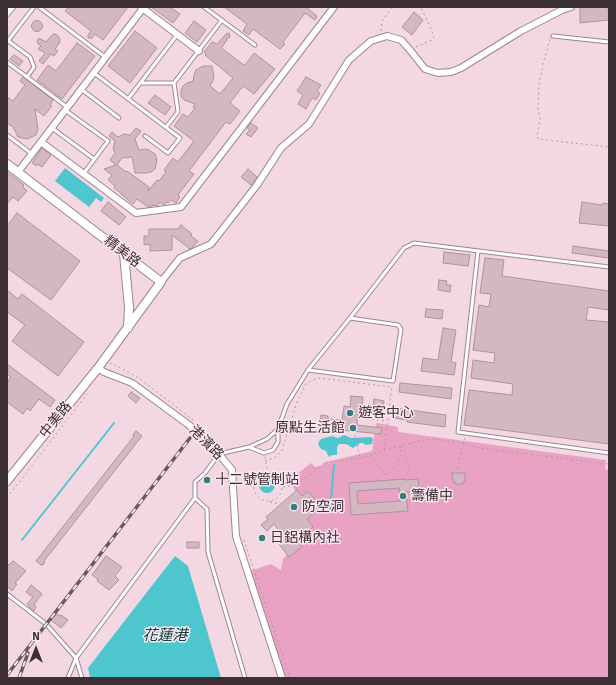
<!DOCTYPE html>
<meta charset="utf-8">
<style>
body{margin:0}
#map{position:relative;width:616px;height:685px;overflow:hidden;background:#f3d7e2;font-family:Signika,sans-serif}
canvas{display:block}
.frame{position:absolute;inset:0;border:8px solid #3b3034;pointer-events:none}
.north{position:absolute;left:16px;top:629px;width:40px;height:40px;-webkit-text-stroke:3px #fde6ef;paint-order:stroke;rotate:0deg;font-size:11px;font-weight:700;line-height:16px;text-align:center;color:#3b3034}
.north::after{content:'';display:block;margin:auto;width:14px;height:18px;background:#3b3034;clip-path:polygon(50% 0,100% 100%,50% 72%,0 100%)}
</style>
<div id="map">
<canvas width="616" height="685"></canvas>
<div class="frame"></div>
<div class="north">N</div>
</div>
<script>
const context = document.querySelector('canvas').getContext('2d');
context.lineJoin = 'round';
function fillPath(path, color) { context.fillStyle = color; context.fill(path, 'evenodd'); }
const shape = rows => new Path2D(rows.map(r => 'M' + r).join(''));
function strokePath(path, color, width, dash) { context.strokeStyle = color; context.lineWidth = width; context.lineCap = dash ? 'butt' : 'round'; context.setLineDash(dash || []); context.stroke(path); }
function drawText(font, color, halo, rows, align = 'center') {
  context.font = font + ' Signika,"Noto Sans TC",sans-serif'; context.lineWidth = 3; context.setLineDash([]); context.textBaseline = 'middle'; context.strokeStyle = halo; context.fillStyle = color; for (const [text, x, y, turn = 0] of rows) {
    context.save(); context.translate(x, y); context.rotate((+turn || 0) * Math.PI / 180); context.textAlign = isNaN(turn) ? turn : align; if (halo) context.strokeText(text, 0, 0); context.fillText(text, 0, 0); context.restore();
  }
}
const green = shape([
 [376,423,398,427,398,432,606,460,605,469,609,470,609,678,283,678,250,571,271,564,281,570,283,559,292,549,308,507,288,481,311,463,315,467,323,465,323,463,372,451]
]);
const water = shape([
 [65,168,104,198,101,202,96,198,89,207,55,181],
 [344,435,351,438,371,437,373,439,372,444,366,445,363,443,360,443,353,448,346,444,339,444,337,447,337,455,332,455,329,457,326,451,321,449,319,446,318,443,321,439,332,436,338,438],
 '259 485a8 8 0 1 1 16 0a8 8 0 1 1-16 0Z',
 [175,556,188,566,221,678,90,678,88,668]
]);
const stream = shape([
 [330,509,334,465],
 [22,540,114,423]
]);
const building = shape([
 [69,7,128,7,103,40,95,34,92,38,88,38,88,35,91,31,65,11,69,7],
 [151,7,170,7,180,14,173,23,151,7],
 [224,7,306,7,317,16,315,20,305,13,283,42,285,44,280,49,253,29,249,35,243,31,247,24,224,7],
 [580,7,608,7,609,20,580,23,580,7],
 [414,12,423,20,412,35,402,27,414,12],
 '31.5 26a5.5 5.5 0 1 1 11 0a5.5 5.5 0 1 1-11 0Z',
 [194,21,206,30,197,42,185,33,194,21],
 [135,31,157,48,130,83,108,66,135,31],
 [229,33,230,37,226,39,227,40,221,48,244,65,245,65,254,53,275,69,254,94,243,86,230,103,240,111,230,124,226,122,189,171,194,174,178,195,180,197,176,203,171,200,168,203,166,202,164,205,160,202,157,206,153,205,151,206,148,207,137,199,133,204,121,194,122,194,114,188,115,186,108,180,112,175,104,169,116,165,110,160,115,153,113,148,115,141,109,136,112,132,118,137,124,134,130,135,136,128,141,131,135,139,139,150,147,149,155,154,157,160,155,169,151,172,146,173,135,173,132,157,122,158,117,165,126,172,127,171,149,187,148,191,157,180,159,181,166,172,164,170,173,158,178,162,194,141,174,126,183,114,188,117,195,108,193,107,195,104,184,100,181,96,181,91,183,86,187,83,193,81,194,75,196,70,203,66,212,66,214,78,210,86,220,94,233,78,205,55,206,54,204,52,212,42,217,44,226,34,229,33],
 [54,34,57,35,60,39,60,42,55,49,58,51,54,56,51,54,43,64,39,61,45,53,38,49,41,46,38,44,37,41,39,38,46,42,51,36,54,34],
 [77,43,95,56,62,99,37,80,48,65,56,71,77,43],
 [14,55,23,61,19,66,10,59,14,55],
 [23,77,53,100,50,105,52,106,44,116,35,109,38,129,36,135,27,139,18,137,13,127,7,123,7,97,13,101,25,85,20,81,23,77],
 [306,77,321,85,317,91,320,93,316,100,312,98,306,109,298,104,303,95,297,91,306,77],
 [155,95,171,107,165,115,148,103,155,95],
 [251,123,258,128,251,137,246,134,250,130,247,128,251,123],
 [42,148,51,155,42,167,37,164,36,166,32,163,42,148],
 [248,169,257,177,251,185,241,177,248,169],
 [7,172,24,185,23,187,27,191,18,201,13,197,7,204,7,172],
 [108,202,126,217,119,225,101,211,108,202],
 [582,202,602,205,603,203,609,204,609,226,579,223,582,202],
 [17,213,80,261,51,300,7,268,7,226,17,213],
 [181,225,192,234,191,236,198,241,192,248,190,249,172,235,172,250,150,251,150,244,144,245,144,236,149,236,149,229,178,229,181,225],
 [573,246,609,251,609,258,572,253,573,246],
 [444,252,470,255,468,266,443,263,444,252],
 [485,258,504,260,502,276,609,291,609,310,588,307,586,320,609,322,609,444,464,425,469,390,512,395,513,384,471,378,473,360,494,363,495,353,473,350,479,305,489,307,491,294,480,293,485,258],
 [439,280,447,281,446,285,451,285,450,292,438,290,439,280],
 [7,290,18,299,22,294,84,342,58,376,12,341,25,325,7,312,7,290],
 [426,309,443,310,442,319,425,317,426,309],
 [443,328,456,330,451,362,456,363,454,375,421,371,423,358,438,360,443,328],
 [7,364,55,400,50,407,39,399,30,411,27,408,23,414,7,402,7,383,11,377,7,374,7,364],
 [400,383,452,388,451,399,399,392,400,383],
 [131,392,140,398,136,403,128,396,131,392],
 [351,396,363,397,362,407,358,406,357,425,382,428,381,434,320,428,321,415,328,416,328,419,342,420,344,406,350,407,351,396],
 [374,399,384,401,383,408,373,407,374,399],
 [395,408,446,415,445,427,407,422,408,420,394,418,395,408],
 [136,431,142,436,44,561,45,562,43,565,41,565,36,561,134,436,133,435,136,431],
 [452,473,465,473,465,482,463,482,463,484,455,484,455,482,453,482,452,473],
 [405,479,405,480,418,479,419,491,406,492,408,511,351,515,349,483,405,479],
 [399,488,400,501,358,504,357,491,399,488],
 [297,490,302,496,308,491,321,507,307,519,313,527,297,541,302,547,289,557,279,544,285,539,274,524,267,531,261,525,268,519,266,517,297,490],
 [187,542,199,542,199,548,187,548,187,542],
 [106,556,122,567,115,576,119,580,109,590,97,581,98,579,92,575,106,556],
 [13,561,26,571,15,583,17,584,12,591,7,586,7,564,9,565,13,561],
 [31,585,42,594,34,604,36,607,34,611,29,607,29,606,27,604,33,597,26,592,31,585],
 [57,614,60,616,61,615,68,620,61,628,51,620,57,614]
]);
const path = shape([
 [381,31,382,21,392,7],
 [550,39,543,64,539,86,538,108,540,119,537,135,538,139,609,147],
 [416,47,432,40,434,36,421,7],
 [110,364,111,363,139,378,193,420],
 [362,418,386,421],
 [355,435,360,457],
 [384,450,424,440,433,439,464,443,478,448,609,464],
 [371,455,384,475,392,471,397,465,400,457,401,446,410,467,407,476],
 [265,457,268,473],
 [265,461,276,457,282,450,297,402,306,384,313,380,320,378,391,387],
 [458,469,460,456,465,437],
 '254 487a14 14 0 1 1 28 0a14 14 0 1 1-28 0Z',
 [283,487,295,485,327,462,361,458,384,450,392,386],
 [7,498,87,394],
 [270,502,281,504],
 [244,540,290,678]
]);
const service = shape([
 [39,7,105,57],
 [204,7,255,45],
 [553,36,609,42],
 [7,40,30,57,34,67,27,77,7,62],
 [7,42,34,7],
 [94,73,180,138,168,153,145,136],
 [27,77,67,107],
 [140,83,174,83],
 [81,89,119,118],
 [128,99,177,35],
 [65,110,108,141,84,173],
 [166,127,178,112,174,83,222,20],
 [52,128,94,159],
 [7,135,32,154],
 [478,251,458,432,609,453],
 [308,370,350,318],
 [249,447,267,439,278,429],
 [195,498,195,482,205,473,219,454,249,447,264,453,273,450,278,442,278,429,287,404,308,370,393,381,401,329,398,325,350,318,404,248,414,243,609,267],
 [7,594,46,624,76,658,82,678],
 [68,678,76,658,195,498,207,509,208,552,245,678]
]);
const minor = shape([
 [141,7,199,51],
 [7,13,12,7],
 [41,142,136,213,181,207,334,7],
 [18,172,144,7],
 [161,282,180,258,211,244,257,185,281,148,309,124,349,60,371,41,387,36,401,40,410,50,425,69,438,73,451,72,461,68,521,31,562,10,571,7],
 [98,368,104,372,132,383,189,425,219,454,232,470,236,536,282,678]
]);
const secondary = shape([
 [7,164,161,282,98,368,7,481],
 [124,254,129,307,128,328]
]);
const rail = shape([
 [7,675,190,438],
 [19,678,28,653]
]);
const markers = [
 [350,413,4,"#347d80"],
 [353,428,4,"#347d80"],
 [207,480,4,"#347d80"],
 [403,496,4,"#347d80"],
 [294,507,4,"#347d80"],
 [262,538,4,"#347d80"]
];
const streetNames = [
 ["精美路",122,252,37],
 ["中美路",56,420,-51],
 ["港濱路",206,443,45]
];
const poiNames = [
 ["遊客中心",358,413],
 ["原點生活館",345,428,"right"],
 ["十二號管制站",215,480],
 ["籌備中",411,496],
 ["防空洞",302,507],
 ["日鋁構內社",270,538]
];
const waterNames = [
 ["花蓮港",165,636]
];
fillPath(green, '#e9a2c1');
fillPath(water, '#4dc7cd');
strokePath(stream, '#4dc7cd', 2);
fillPath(building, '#d3b8c2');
strokePath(building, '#ad939e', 1);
strokePath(service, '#9e858f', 5);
strokePath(minor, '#9e858f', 8);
strokePath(secondary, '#9e858f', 10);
strokePath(path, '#b09aa2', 1, [2, 3]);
strokePath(service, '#fff', 3);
strokePath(minor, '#fff', 6);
strokePath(secondary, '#fff', 8);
strokePath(rail, '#68595f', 3.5);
strokePath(rail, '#fde6ef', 2, [6]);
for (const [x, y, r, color] of markers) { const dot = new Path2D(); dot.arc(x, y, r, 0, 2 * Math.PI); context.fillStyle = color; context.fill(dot); strokePath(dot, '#fde6ef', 1.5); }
drawText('14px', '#3b3034', '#fde6ef', streetNames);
drawText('14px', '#3b3034', '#fde6ef', poiNames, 'left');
drawText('italic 15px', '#074143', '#fde6ef', waterNames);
</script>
